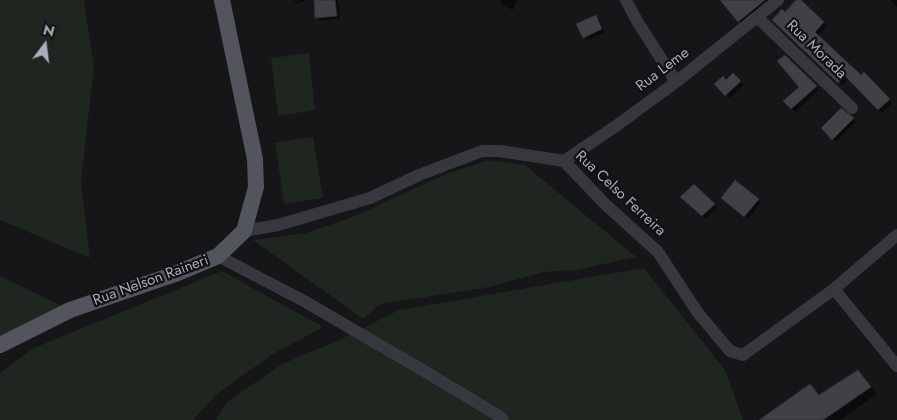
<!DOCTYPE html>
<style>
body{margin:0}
#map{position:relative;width:897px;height:420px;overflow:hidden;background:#161618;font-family:Jost,sans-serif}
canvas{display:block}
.north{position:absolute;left:20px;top:20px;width:50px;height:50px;-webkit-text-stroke:4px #111113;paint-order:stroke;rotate:15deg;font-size:14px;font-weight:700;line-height:20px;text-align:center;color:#a8adb8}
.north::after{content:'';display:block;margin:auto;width:18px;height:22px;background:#a8adb8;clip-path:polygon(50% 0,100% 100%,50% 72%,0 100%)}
</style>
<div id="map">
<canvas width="897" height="420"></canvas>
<div class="north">N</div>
</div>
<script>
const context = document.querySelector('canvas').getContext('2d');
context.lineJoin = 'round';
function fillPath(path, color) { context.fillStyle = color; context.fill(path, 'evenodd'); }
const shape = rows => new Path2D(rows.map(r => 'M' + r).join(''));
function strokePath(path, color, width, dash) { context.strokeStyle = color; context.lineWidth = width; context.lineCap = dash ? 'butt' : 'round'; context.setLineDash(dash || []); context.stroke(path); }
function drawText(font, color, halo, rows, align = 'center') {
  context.font = font + ' Jost,sans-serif'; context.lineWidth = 4.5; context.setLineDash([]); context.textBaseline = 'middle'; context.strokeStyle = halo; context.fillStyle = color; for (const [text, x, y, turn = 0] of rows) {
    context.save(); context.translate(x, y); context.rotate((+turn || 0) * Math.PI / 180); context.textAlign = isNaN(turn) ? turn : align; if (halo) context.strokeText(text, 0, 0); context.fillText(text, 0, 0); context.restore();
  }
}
const green = shape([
 [0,0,84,0,94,67,81,182,90,258,0,220],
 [309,53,315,110,278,116,271,58],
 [313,137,323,198,284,204,275,143],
 [489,160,525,165,636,257,576,270,544,272,489,287,380,304,363,319,253,240,306,233,348,219,449,173],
 [644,268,725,370,743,420,216,420,226,403,282,364,337,341,399,310],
 [222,271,323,327,273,354,217,394,193,420,0,420,0,373,34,348],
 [0,276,70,310,0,345]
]);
const shadow = shape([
 [299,0,308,0,295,4,293,2],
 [315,0,338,0,340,19,320,21,317,18],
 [501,0,517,0,513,10,504,6,500,2],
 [722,0,772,0,742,24],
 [797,0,827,26,818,36,861,77,864,74,892,103,882,113,849,78,842,85,773,20,785,13],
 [890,0,897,0,897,7],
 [596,17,599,20,605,33,587,40,584,37],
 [785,56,819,90,795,112,785,101,801,87],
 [733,75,744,85,730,98,716,84,726,81],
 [846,115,856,122,836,142,823,128],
 [694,186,717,208,706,219,685,200],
 [758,200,761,203,748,219,726,201],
 [864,379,877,394,840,420,771,420,820,396]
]);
const building = shape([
 [314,0,335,0,337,16,315,18,314,0],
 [720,0,765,0,738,22,720,0],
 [796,0,801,0,824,22,815,32,861,75,864,72,890,99,878,110,845,76,838,83,772,20,782,9,785,12,796,0],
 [596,15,602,29,583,38,576,24,596,15],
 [785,55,817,86,791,109,783,101,799,87,777,61,785,55],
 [733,73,741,81,725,96,714,84,723,76,726,80,733,73],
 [841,108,854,118,832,140,821,128,841,108],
 [735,180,759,199,744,217,721,198,735,180],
 [694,184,715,204,702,216,680,197,694,184],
 [858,370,871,387,823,420,759,420,810,384,819,395,858,370]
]);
const minor = shape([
 [626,0,637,21,676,82],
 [757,17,852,108],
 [564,161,616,126,676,82,778,0],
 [244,231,278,225,370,198,419,175,482,151,500,151,564,161,605,204,658,252,698,313,730,351,743,355,834,289,897,235],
 [218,256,304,301,419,368,499,416,503,420],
 [834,289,897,366]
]);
const major = shape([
 [0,345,70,310,175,274,218,256,244,231,256,187,255,159,222,0]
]);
const streetNames = [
 ["Rua Morada",816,50,44],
 ["Rua Leme",663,70,-37],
 ["Rua Celso Ferreira",620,194,43],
 ["Rua Nelson Raineri",151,281,-20]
];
fillPath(green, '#1e261f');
fillPath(shadow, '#0007');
fillPath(building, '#404145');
strokePath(building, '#303034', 1);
strokePath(minor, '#37383d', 12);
strokePath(major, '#53555c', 16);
drawText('15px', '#a8adb8', '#111113', streetNames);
</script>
